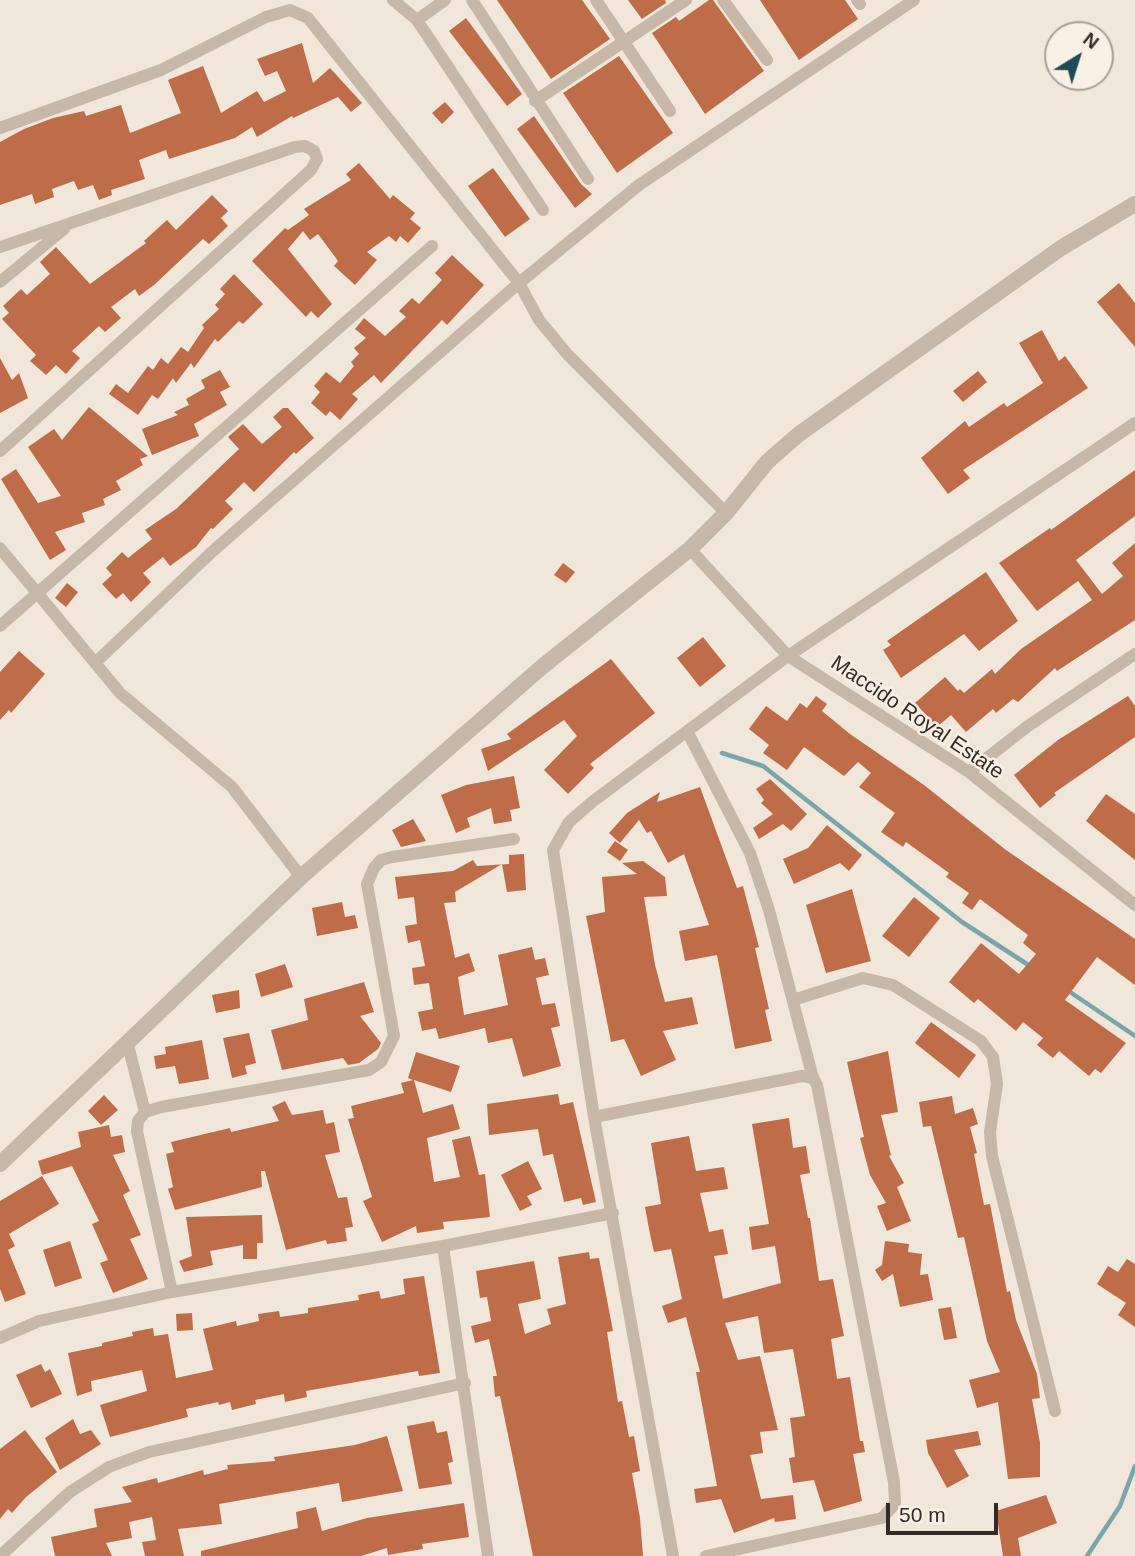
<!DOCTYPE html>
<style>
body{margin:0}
#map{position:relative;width:1135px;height:1556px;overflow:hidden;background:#f0e6d9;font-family:Helvetica,sans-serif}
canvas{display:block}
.north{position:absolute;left:1044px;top:21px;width:70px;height:70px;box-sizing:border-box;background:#f8f0e5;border:2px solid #a9a199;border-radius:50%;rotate:38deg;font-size:19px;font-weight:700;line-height:28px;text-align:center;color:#332b27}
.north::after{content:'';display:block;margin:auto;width:24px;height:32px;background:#1f4b52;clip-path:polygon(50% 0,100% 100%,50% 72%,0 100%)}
.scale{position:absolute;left:886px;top:1503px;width:112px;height:32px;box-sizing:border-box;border:4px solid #332b27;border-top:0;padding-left:9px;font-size:21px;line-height:24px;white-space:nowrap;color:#332b27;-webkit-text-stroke:5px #f8f0e5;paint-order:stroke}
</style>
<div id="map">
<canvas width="1135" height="1556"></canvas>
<div class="north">N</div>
<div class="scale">50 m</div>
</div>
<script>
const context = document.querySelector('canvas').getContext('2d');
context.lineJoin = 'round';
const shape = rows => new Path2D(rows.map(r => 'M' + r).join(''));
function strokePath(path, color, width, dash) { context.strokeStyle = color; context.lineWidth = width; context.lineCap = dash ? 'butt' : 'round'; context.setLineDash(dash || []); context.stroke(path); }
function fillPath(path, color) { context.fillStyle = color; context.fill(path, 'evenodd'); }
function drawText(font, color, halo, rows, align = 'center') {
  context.font = font + ' Helvetica,sans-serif'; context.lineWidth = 5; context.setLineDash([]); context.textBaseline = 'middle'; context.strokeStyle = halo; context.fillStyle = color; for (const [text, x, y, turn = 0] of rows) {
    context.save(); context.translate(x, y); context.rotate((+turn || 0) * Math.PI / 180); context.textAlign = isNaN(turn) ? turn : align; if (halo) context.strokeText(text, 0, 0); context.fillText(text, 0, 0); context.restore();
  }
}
const stream = shape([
 [722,753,763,766,962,922,1030,966],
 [1067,990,1135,1036],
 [1087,1556,1120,1506,1135,1466]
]);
const building = shape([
 [497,0,582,0,610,39,551,79],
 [628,0,665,0,666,3,642,19],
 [709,0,713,0,764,71,705,114,652,33,676,17,679,21],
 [760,0,845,0,858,19,799,60],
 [466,18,522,94,507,106,449,31],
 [302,43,313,83,330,68,362,103,351,112,338,97,293,118,292,116,257,137,252,127,235,138,169,159,166,150,139,160,145,179,111,190,112,195,99,200,93,185,78,190,74,181,52,189,54,197,35,204,32,194,0,205,0,142,24,129,53,118,84,111,86,116,121,105,130,133,181,113,168,80,203,66,221,113,257,91,264,102,286,91,277,71,265,76,257,59],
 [619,56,673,133,617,173,563,93],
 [445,102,454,112,442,124,432,113],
 [534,116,581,184,592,194,575,208,517,129],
 [359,163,390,199,393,195,415,213,410,219,421,228,408,243,400,236,396,242,389,236,367,252,377,260,355,285,334,266,338,261,318,234,310,240,303,231,288,249,332,304,318,318,311,311,306,317,252,261,285,228,288,230,309,215,304,209,351,180,346,174],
 [493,168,530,219,505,237,468,186],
 [212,195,228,211,221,218,228,226,209,244,203,239,154,285,139,296,135,289,111,307,121,318,105,332,99,326,72,351,80,358,66,374,56,365,46,375,30,361,36,355,2,319,9,313,3,306,21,289,27,295,50,274,40,262,56,247,90,284,146,243,144,241,167,220,176,230],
 [452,255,484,285,447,325,442,320,381,383,374,375,352,394,358,399,340,420,330,411,326,416,311,403,320,392,314,386,326,372,340,383,354,366,351,362,359,354,354,348,366,338,355,329,364,318,385,336,406,317,399,311,412,298,419,304,442,280,435,273],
 [234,274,263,304,243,324,239,321,218,342,215,339,194,368,191,363,176,383,173,378,158,399,152,395,138,415,109,394,116,384,128,393,148,366,153,370,161,358,168,364,181,347,188,352,204,328,202,325,219,309,215,305,225,294,220,289],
 [1119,283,1135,303,1135,347,1097,302],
 [1042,330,1059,361,1065,356,1088,388,963,470,970,478,948,494,921,458,965,421,969,427,1004,403,1007,407,1043,383,1019,343],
 [0,358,12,380,19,373,28,398,0,413],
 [220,370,230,387,220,392,227,405,194,424,199,436,152,455,142,429,178,415,174,412,189,405,186,399,205,388,201,380],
 [978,371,987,382,963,402,953,391],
 [89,407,148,456,140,459,143,465,116,481,121,490,103,499,105,505,82,513,85,522,55,532,66,550,50,560,1,479,16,469,38,503,61,496,28,447,54,429,62,440],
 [283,408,288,408,314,438,296,454,294,452,254,492,244,482,225,501,233,509,213,529,211,528,196,547,170,566,163,557,143,573,151,582,131,602,123,593,116,599,102,584,112,575,106,568,122,552,128,558,152,539,145,530,176,509,239,449,228,437,243,424,262,444,282,427,273,417],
 [1135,470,1135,516,1076,560,1102,594,1123,576,1112,563,1135,543,1135,620,1057,671,1055,668,1018,702,1013,699,996,713,993,709,966,732,951,715,937,727,915,703,945,677,958,691,960,689,964,693,992,669,995,674,1021,649,1092,600,1078,581,1037,611,999,563,1050,528,1051,530],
 [563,563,575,572,566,583,554,575],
 [986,572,1018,621,979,651,964,634,901,678,883,650,891,645,887,641],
 [67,583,78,592,66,607,55,598],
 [703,637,726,666,700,687,677,658],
 [19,651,45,674,11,713,9,710,0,720,0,672],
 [611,659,655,713,590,764,594,768,568,794,544,770,577,736,564,720,488,771,481,749,511,739,507,734],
 [816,696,827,704,822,711,850,734,924,785,1006,850,1135,939,1135,985,1097,957,1065,1000,1126,1043,1101,1073,1095,1069,1089,1076,1059,1051,1053,1058,1037,1045,1043,1038,1023,1022,1016,1031,978,999,974,1003,949,982,981,943,1019,974,1036,954,1023,943,1028,935,980,899,972,910,962,903,969,893,946,877,949,873,906,842,903,847,881,832,895,813,859,787,871,773,858,762,844,776,804,747,787,770,763,753,769,745,749,729,766,706,787,721,800,703,807,708],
 [1128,696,1135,706,1135,737,1054,793,1056,795,1040,808,1014,775,1058,740],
 [514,776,520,808,510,810,512,821,494,824,491,808,467,818,470,827,456,833,441,795,466,785],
 [770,779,807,814,791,831,783,824,759,839,753,828,773,814,761,803,764,800,756,789],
 [700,787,737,888,743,886,759,947,755,948,769,1009,765,1010,772,1041,735,1049,717,955,685,961,679,931,709,925,684,854,668,863,651,831,647,833,639,820,620,843,609,833,627,813,660,792,657,802],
 [1106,794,1135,814,1135,860,1086,821],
 [413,819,426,841,401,847,392,830],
 [827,825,862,855,849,871,840,863,794,884,783,859,808,848],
 [615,841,628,850,620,861,607,852],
 [524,854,526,890,507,892,502,864,455,892,456,902,444,903,455,958,469,953,475,971,458,977,464,1015,508,1005,498,955,532,947,535,960,545,958,549,975,536,978,542,1005,555,1003,560,1026,551,1028,561,1066,523,1077,512,1038,488,1043,485,1028,439,1039,436,1028,422,1031,418,1012,433,1009,429,983,414,985,412,968,425,966,420,940,408,943,405,926,417,924,414,897,398,899,395,877,453,871,473,860,477,866,509,864,509,855],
 [643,861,665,877,667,896,644,897,655,965,665,1002,692,997,698,1024,663,1031,676,1060,641,1076,624,1039,611,1042,586,916,605,912,602,877,637,874,622,863],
 [852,889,871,961,826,973,806,905],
 [914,897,940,918,909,957,882,936],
 [342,902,345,917,355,915,358,928,317,936,312,908],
 [285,964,293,987,261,997,255,974],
 [364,982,374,1012,360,1016,381,1043,378,1049,359,1063,348,1065,343,1058,282,1070,271,1030,308,1020,304,999],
 [239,990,240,1008,216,1013,212,995],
 [931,1022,976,1055,959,1078,915,1043],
 [249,1033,256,1063,245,1066,247,1074,232,1078,223,1038],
 [202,1040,209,1079,179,1084,175,1066,156,1069,154,1056,166,1054,165,1047],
 [888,1051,898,1112,881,1115,891,1155,889,1156,904,1183,897,1187,911,1221,887,1231,877,1206,886,1203,870,1175,860,1138,864,1137,847,1062],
 [416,1052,460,1066,451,1092,414,1080,423,1113,453,1104,460,1129,427,1138,434,1182,460,1177,452,1140,470,1136,479,1175,485,1174,490,1217,443,1222,444,1229,417,1233,416,1226,382,1242,363,1201,372,1197,348,1119,354,1118,351,1106,404,1093,401,1083,413,1080,408,1078],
 [558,1094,560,1105,573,1102,596,1202,583,1205,581,1198,564,1202,553,1154,543,1156,538,1129,489,1135,487,1104],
 [104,1095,118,1110,101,1125,88,1111],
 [952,1096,955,1114,973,1108,978,1124,970,1127,977,1153,974,1154,984,1205,990,1204,1007,1292,1010,1291,1016,1320,1037,1374,1040,1398,1032,1399,1040,1443,1040,1477,1008,1479,998,1402,977,1408,969,1380,1000,1372,987,1341,964,1237,958,1238,931,1126,923,1127,919,1102],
 [285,1101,292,1115,323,1110,326,1124,334,1122,340,1152,325,1155,338,1198,347,1197,353,1227,345,1228,347,1241,327,1244,326,1240,286,1250,265,1171,261,1171,262,1187,175,1210,168,1189,173,1187,166,1154,174,1152,171,1142,230,1128,231,1132,279,1121,272,1107],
 [789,1118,793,1148,806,1146,810,1173,800,1175,808,1218,810,1218,819,1281,833,1279,844,1336,831,1339,837,1379,850,1377,860,1441,863,1441,865,1452,853,1454,862,1501,824,1512,814,1480,793,1483,789,1458,795,1457,790,1418,805,1416,793,1349,764,1353,758,1316,725,1323,738,1360,760,1356,778,1430,760,1432,763,1453,750,1455,761,1499,793,1495,796,1519,775,1522,774,1518,734,1533,721,1499,696,1503,694,1489,717,1486,696,1372,700,1372,686,1317,668,1323,662,1306,682,1299,671,1249,654,1252,650,1234,645,1207,661,1204,651,1143,689,1136,696,1171,724,1167,728,1189,700,1193,709,1232,723,1229,728,1254,714,1256,723,1299,781,1283,775,1246,752,1250,749,1227,769,1224,752,1124],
 [109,1125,111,1137,122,1135,125,1152,113,1155,130,1191,123,1195,141,1235,130,1239,148,1279,113,1293,100,1263,108,1260,92,1224,99,1221,72,1166,42,1175,38,1161,81,1147,78,1132],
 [528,1161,542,1189,527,1196,532,1205,520,1211,501,1175],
 [42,1176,59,1204,9,1234,15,1246,8,1250,26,1294,5,1302,0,1289,0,1201],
 [262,1215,263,1243,257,1243,257,1259,243,1259,243,1245,210,1251,213,1265,184,1272,179,1261,192,1256,186,1217],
 [70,1241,82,1278,55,1287,43,1250],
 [885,1241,909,1244,908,1252,922,1254,920,1275,928,1274,933,1300,900,1307,893,1274,882,1281,875,1270,882,1265],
 [589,1252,590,1259,599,1258,613,1331,607,1332,618,1402,622,1401,629,1437,634,1436,640,1471,632,1473,640,1518,643,1556,533,1556,500,1396,495,1397,493,1376,497,1376,489,1339,475,1343,471,1326,491,1321,487,1297,480,1298,476,1271,534,1261,541,1299,518,1304,525,1334,551,1324,547,1309,566,1304,558,1257],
 [1127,1259,1135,1264,1135,1327,1118,1315,1126,1303,1097,1284,1108,1266,1118,1272],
 [424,1276,440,1373,419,1376,418,1371,306,1391,307,1397,285,1402,284,1394,255,1400,256,1404,232,1410,230,1402,219,1405,218,1402,186,1409,188,1417,110,1437,100,1405,147,1391,142,1370,91,1381,92,1391,77,1396,68,1353,102,1346,102,1343,133,1336,132,1332,153,1328,154,1336,168,1334,176,1378,213,1370,203,1329,236,1321,237,1326,259,1321,258,1314,279,1311,280,1317,308,1313,308,1308,359,1300,358,1295,379,1291,381,1299,405,1294,403,1279],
 [951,1307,957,1338,944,1340,938,1309],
 [192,1313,193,1330,177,1331,176,1314],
 [41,1364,45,1372,50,1369,62,1394,31,1408,16,1375],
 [73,1419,80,1434,91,1430,101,1444,60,1470,45,1438],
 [434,1421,437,1433,447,1431,453,1462,448,1463,452,1484,419,1489,407,1426],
 [25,1430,57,1472,26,1497,12,1513,8,1509,0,1519,0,1449],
 [978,1431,981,1445,954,1450,969,1476,947,1488,928,1453,926,1440],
 [387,1436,403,1491,342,1502,339,1483,219,1504,222,1524,178,1529,184,1556,145,1556,142,1542,156,1540,152,1517,129,1522,132,1538,106,1543,112,1556,55,1556,51,1537,97,1527,94,1509,132,1502,122,1487,157,1478,158,1483,203,1470,204,1475,228,1469,227,1465,275,1461,274,1457,355,1445],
 [1046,1495,1057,1523,1018,1538,1021,1556,1003,1556,996,1511],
 [464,1503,469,1537,422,1544,423,1549,388,1555,387,1548,361,1556,201,1556,201,1551,298,1528,296,1512,316,1507,322,1531,367,1518]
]);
const minor = shape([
 [393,0,417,20],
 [445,0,417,20,543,210],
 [472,0,588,179],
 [596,0,670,111],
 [723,0,767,60],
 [857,0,860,4],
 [535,101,686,0],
 [0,128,161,70,266,17,290,10,308,18,519,283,539,320,568,355,726,513],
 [0,247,295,147,305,146,314,151,317,159,311,170,0,451],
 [0,282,64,229],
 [0,548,120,693,232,787,301,877],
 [690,549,788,656,969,772,1135,905],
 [0,626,432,246],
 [95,663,214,550,519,283,639,185,914,0],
 [687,731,750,853,769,910,813,1078],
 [969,772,1028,726,1135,654],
 [793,1000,863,978,893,985,981,1041,993,1057,997,1084,990,1132,992,1156,1055,1411],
 [128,1045,145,1112],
 [594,1117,802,1076,813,1078,817,1085,894,1482,895,1504,882,1518,706,1556],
 [443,1246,488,1556],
 [172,1292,137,1131,138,1121,145,1112,161,1107,369,1070,381,1062,394,1036,367,884,374,868,381,860,392,857,514,839],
 [0,1338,39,1321,172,1292,443,1246,613,1213],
 [0,1556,70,1492,109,1467,149,1452,465,1383],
 [673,1556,594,1117,553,850,569,822,592,802,788,656,1135,423]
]);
const tertiary = shape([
 [0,1164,301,877,543,666,690,549,726,513,767,462,799,434,1061,248,1135,204]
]);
const streetNames = [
 ["Maccido Royal Estate",917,718,34]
];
strokePath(stream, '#7aa6ab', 4.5);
fillPath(building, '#bf6c48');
strokePath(minor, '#c7b7a6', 12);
strokePath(tertiary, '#c7b7a6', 16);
drawText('21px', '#332b27', '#f8f0e5', streetNames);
</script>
